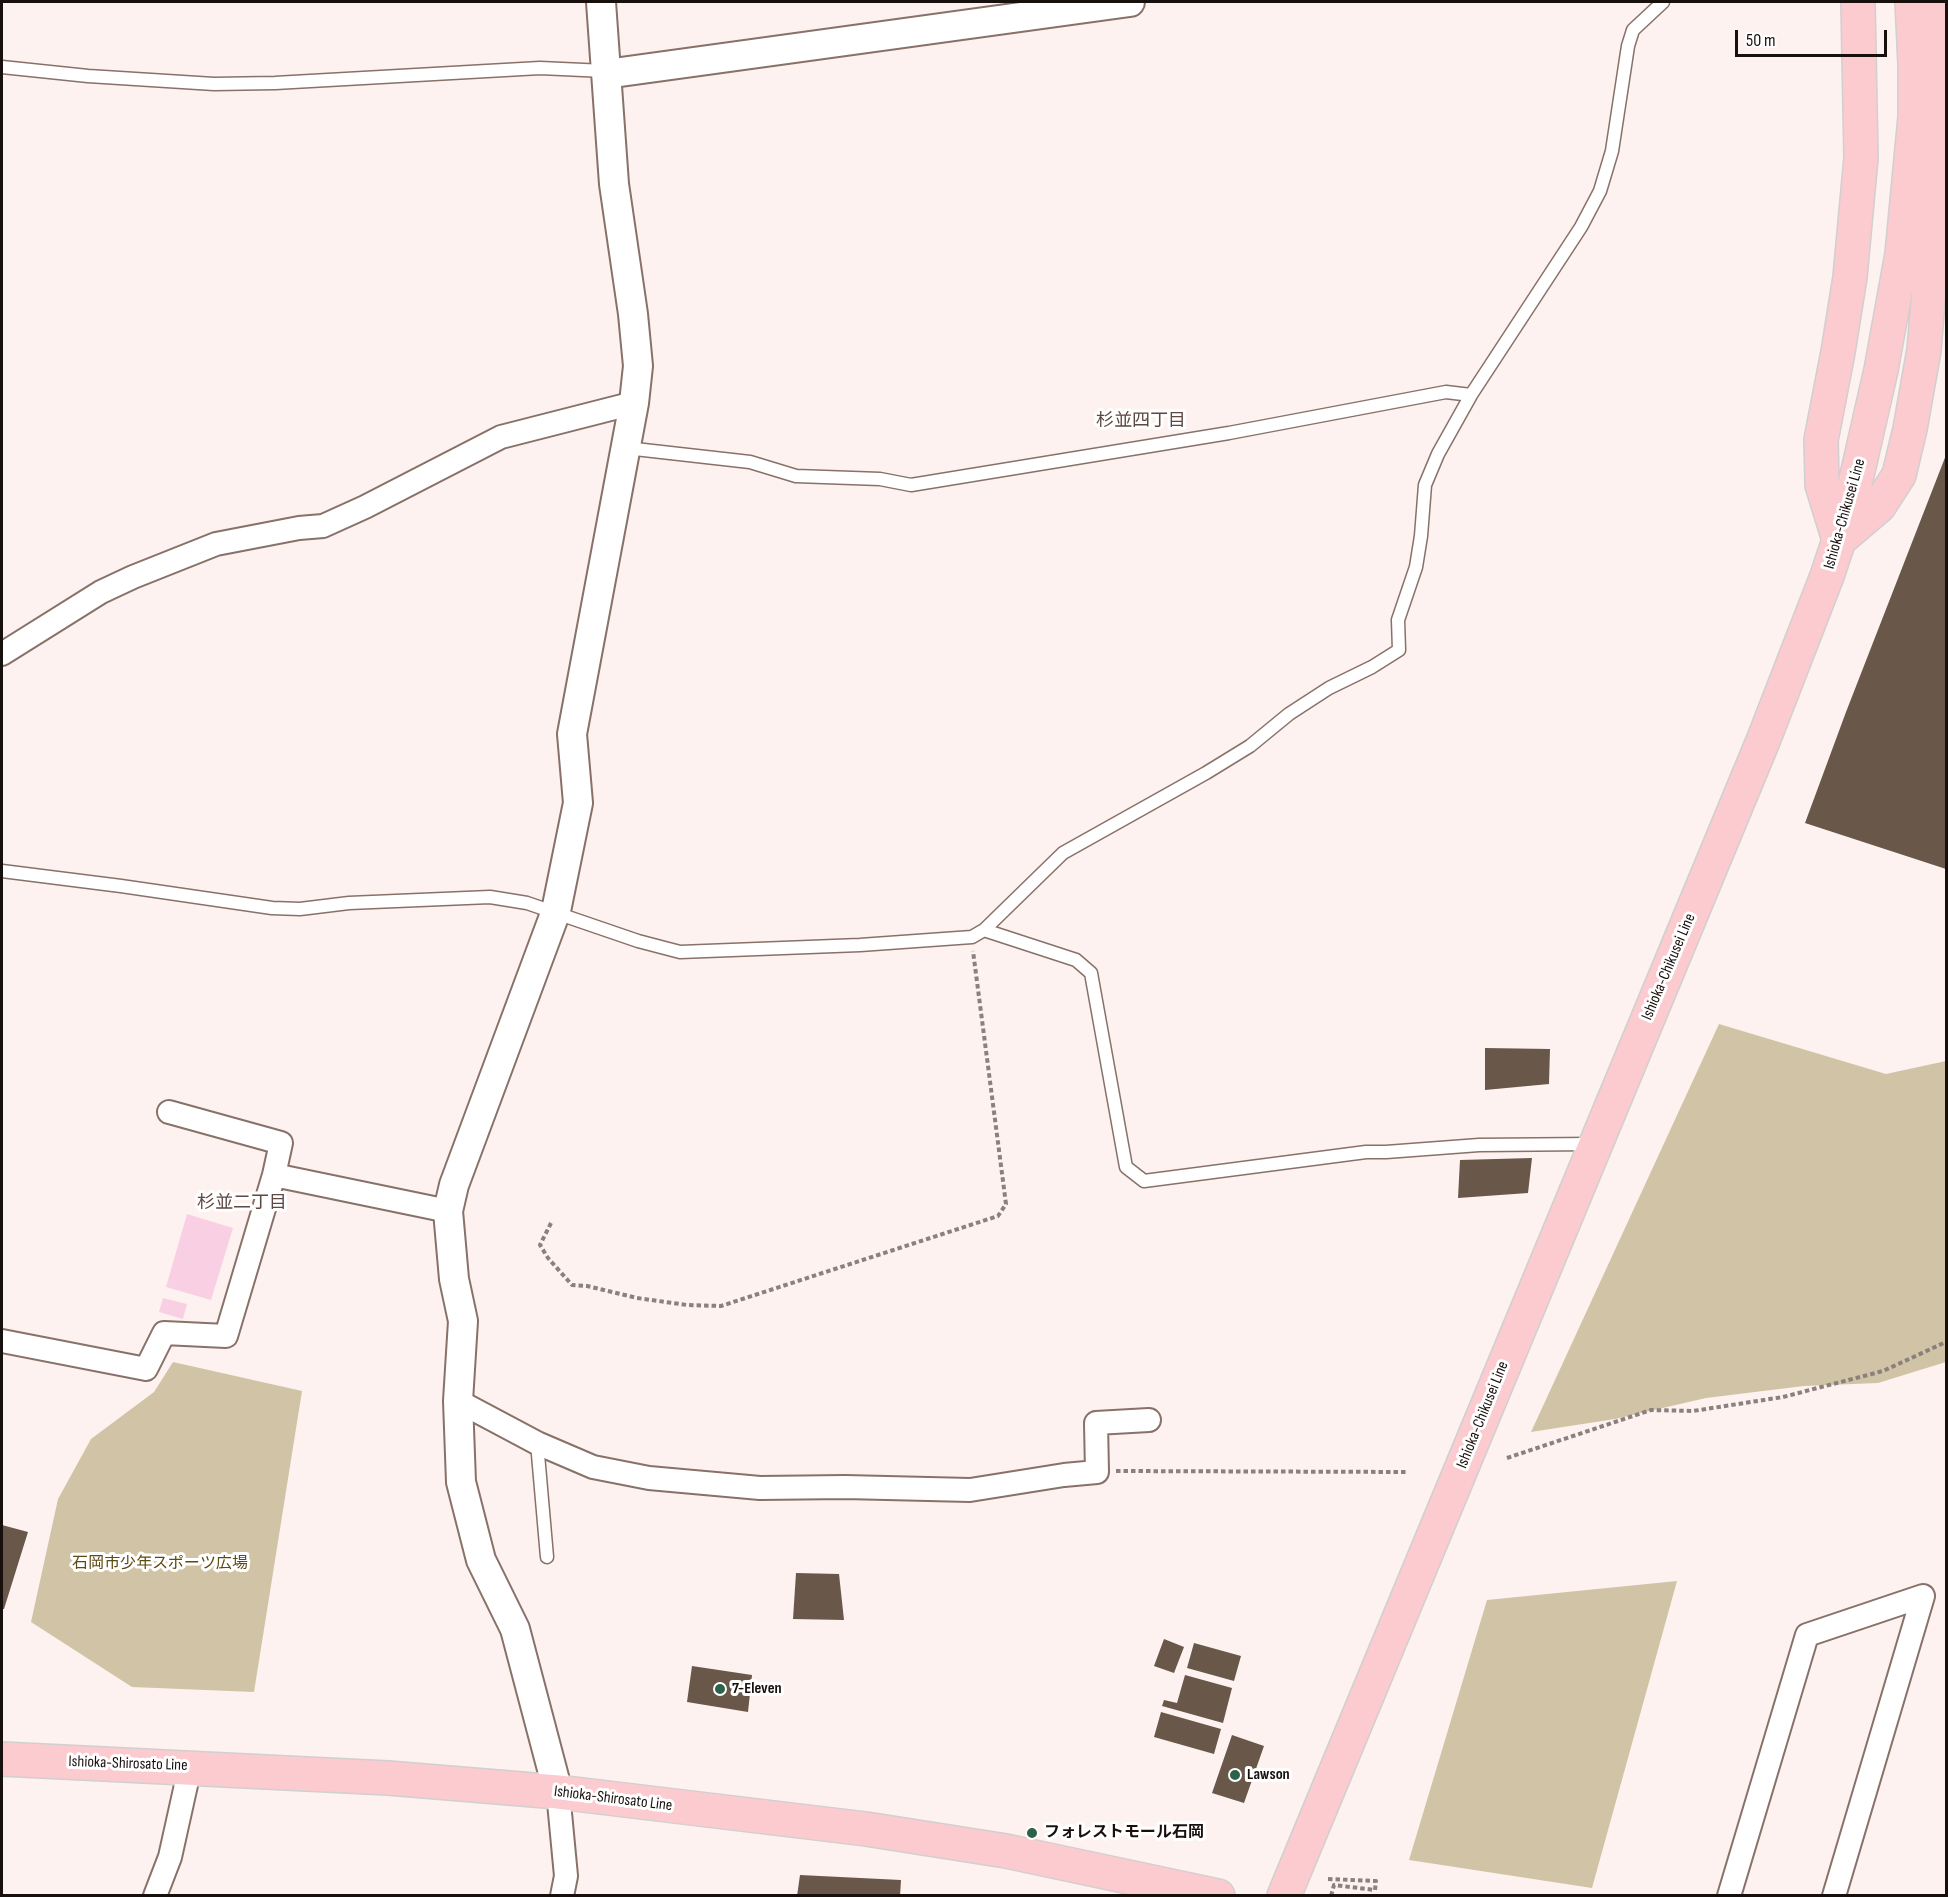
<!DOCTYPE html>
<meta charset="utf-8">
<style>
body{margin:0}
#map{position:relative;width:1948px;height:1897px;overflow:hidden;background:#fdf2ef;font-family:"Sofia Sans Condensed",sans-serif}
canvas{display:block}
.frame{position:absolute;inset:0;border:3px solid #18100d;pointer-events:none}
.scale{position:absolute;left:1735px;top:30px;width:152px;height:27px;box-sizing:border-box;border:3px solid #18100d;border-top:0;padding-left:8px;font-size:18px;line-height:21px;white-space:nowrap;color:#18100d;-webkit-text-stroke:4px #fff;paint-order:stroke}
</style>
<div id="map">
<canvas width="1948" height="1897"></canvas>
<div class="frame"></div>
<div class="scale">50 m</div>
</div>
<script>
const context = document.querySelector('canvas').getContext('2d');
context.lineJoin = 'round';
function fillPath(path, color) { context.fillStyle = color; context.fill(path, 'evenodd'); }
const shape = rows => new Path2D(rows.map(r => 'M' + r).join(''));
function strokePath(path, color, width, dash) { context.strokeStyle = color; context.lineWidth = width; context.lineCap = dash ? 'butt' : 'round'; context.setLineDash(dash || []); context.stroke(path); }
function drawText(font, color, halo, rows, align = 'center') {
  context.font = font + ' "Sofia Sans Condensed","Noto Sans JP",sans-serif'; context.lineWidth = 6; context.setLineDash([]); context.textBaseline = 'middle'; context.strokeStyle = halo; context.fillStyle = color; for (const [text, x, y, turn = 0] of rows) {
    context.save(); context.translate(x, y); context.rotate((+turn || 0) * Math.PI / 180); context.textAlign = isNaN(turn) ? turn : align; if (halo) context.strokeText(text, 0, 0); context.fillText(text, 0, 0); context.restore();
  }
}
const green = shape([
 [1719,1024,1886,1074,1946,1061,1946,1362,1878,1383,1804,1386,1706,1398,1615,1419,1531,1432],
 [173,1362,302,1391,254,1692,132,1687,31,1622,58,1499,91,1439,154,1392],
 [1677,1581,1592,1888,1409,1860,1487,1600]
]);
const water = shape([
 [187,1214,233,1228,211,1300,166,1287],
 [163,1298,187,1304,183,1319,159,1312]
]);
const building = shape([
 [1946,455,1946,869,1805,823,1846,712],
 [1485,1048,1550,1049,1549,1084,1485,1090],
 [1532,1158,1528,1193,1458,1198,1460,1160],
 [2,1525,28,1532,4,1609,2,1609],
 [796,1573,839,1574,844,1620,793,1619],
 [1164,1639,1184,1647,1174,1673,1154,1666],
 [1194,1643,1241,1656,1234,1681,1187,1668],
 [692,1666,752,1675,748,1712,687,1702],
 [1185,1675,1232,1688,1223,1723,1162,1706,1164,1700,1177,1703],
 [1161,1712,1221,1729,1214,1754,1154,1737],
 [1232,1735,1264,1746,1244,1803,1212,1793],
 [800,1875,901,1880,900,1896,797,1896]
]);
const path = shape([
 [551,1223,540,1245,548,1258,572,1285,587,1286,637,1298,687,1305,721,1306,998,1216,1006,1204,973,951],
 [1507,1458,1651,1410,1693,1411,1783,1397,1883,1371,1946,1342],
 [1116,1471,1408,1472],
 [1328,1879,1376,1881,1375,1890,1334,1885,1331,1896]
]);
const service = shape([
 [2,67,88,76,214,84,275,83,540,68,605,71],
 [626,448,750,462,796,476,880,479,911,485,1229,433,1446,392,1471,395],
 [2,871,121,886,272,908,300,909,349,903,490,897,527,903,638,941,680,952,860,945,972,937,984,930,1063,853,1206,773,1250,746,1289,714,1329,688,1372,667,1399,650,1398,620,1416,567,1421,536,1425,485,1438,454,1471,395,1581,227,1600,191,1612,151,1628,46,1633,30,1663,2],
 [984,930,1076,960,1091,973,1126,1167,1144,1181,1366,1152,1386,1152,1479,1145,1593,1144],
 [537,1443,547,1557]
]);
const minor = shape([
 [2,654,101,592,133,577,216,544,299,528,323,526,365,507,501,437,634,403],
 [274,1175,448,1211],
 [2,1341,146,1369,164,1333,226,1336,274,1175,281,1143,169,1112],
 [458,1401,537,1443,593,1467,649,1478,760,1488,845,1487,970,1490,1064,1475,1097,1472,1096,1423,1149,1420],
 [558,1792,566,1876,562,1896],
 [155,1896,170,1857,190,1767],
 [1729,1896,1807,1635,1923,1596,1834,1896]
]);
const tertiary = shape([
 [606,74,1130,2],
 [558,1792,515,1629,481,1560,461,1482,458,1401,463,1321,454,1279,448,1211,454,1185,556,911,578,803,572,734,634,403,638,366,633,314,614,184,601,2]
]);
const primary = shape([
 [1839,540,1879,506,1899,475,1910,429,1924,350,1939,169,1943,99,1943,28,1940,2],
 [1839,540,1822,485,1821,440,1838,352,1850,277,1861,158,1858,2],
 [2,1759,388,1778,558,1792,866,1829,1006,1851,1218,1896],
 [1284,1896,1763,741,1827,576,1839,540,1855,484,1881,370,1902,254,1915,117,1915,64,1912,2]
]);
const markers = [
 [720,1689,6,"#2b6249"],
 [1235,1775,6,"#2b6249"],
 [1032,1833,6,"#2b6249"]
];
const streetNames = [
 ["Ishioka-Chikusei Line",1845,514,-74],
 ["Ishioka-Chikusei Line",1669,967,-67],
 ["Ishioka-Chikusei Line",1483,1415,-68],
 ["Ishioka-Shirosato Line",128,1764,2],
 ["Ishioka-Shirosato Line",613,1799,7]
];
const parkNames = [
 ["石岡市少年スポーツ広場",160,1564]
];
const poiNames = [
 ["7-Eleven",732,1689],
 ["Lawson",1247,1775],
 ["フォレストモール石岡",1044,1833]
];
const neighbourhoodNames = [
 ["杉並四丁目",1141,421],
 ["杉並二丁目",242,1203]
];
fillPath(green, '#d1c4a6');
fillPath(water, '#f9d0e3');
fillPath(building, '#695849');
strokePath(service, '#887169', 15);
strokePath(minor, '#887169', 26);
strokePath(tertiary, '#887169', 32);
strokePath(primary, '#d1cfcf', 36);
strokePath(path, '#8a817e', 4, [4.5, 3]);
strokePath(service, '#fff', 12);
strokePath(minor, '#fff', 22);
strokePath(tertiary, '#fff', 28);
strokePath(primary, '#fbcbd0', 33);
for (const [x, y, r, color] of markers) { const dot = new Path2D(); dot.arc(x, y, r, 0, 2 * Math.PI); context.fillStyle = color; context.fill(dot); strokePath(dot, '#fff', 2); }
drawText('16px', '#18100d', '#fff', streetNames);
drawText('16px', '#5e4a13', '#fff', parkNames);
drawText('bold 16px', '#18100d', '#fff', poiNames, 'left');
drawText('18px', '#5e4841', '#fff', neighbourhoodNames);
</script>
